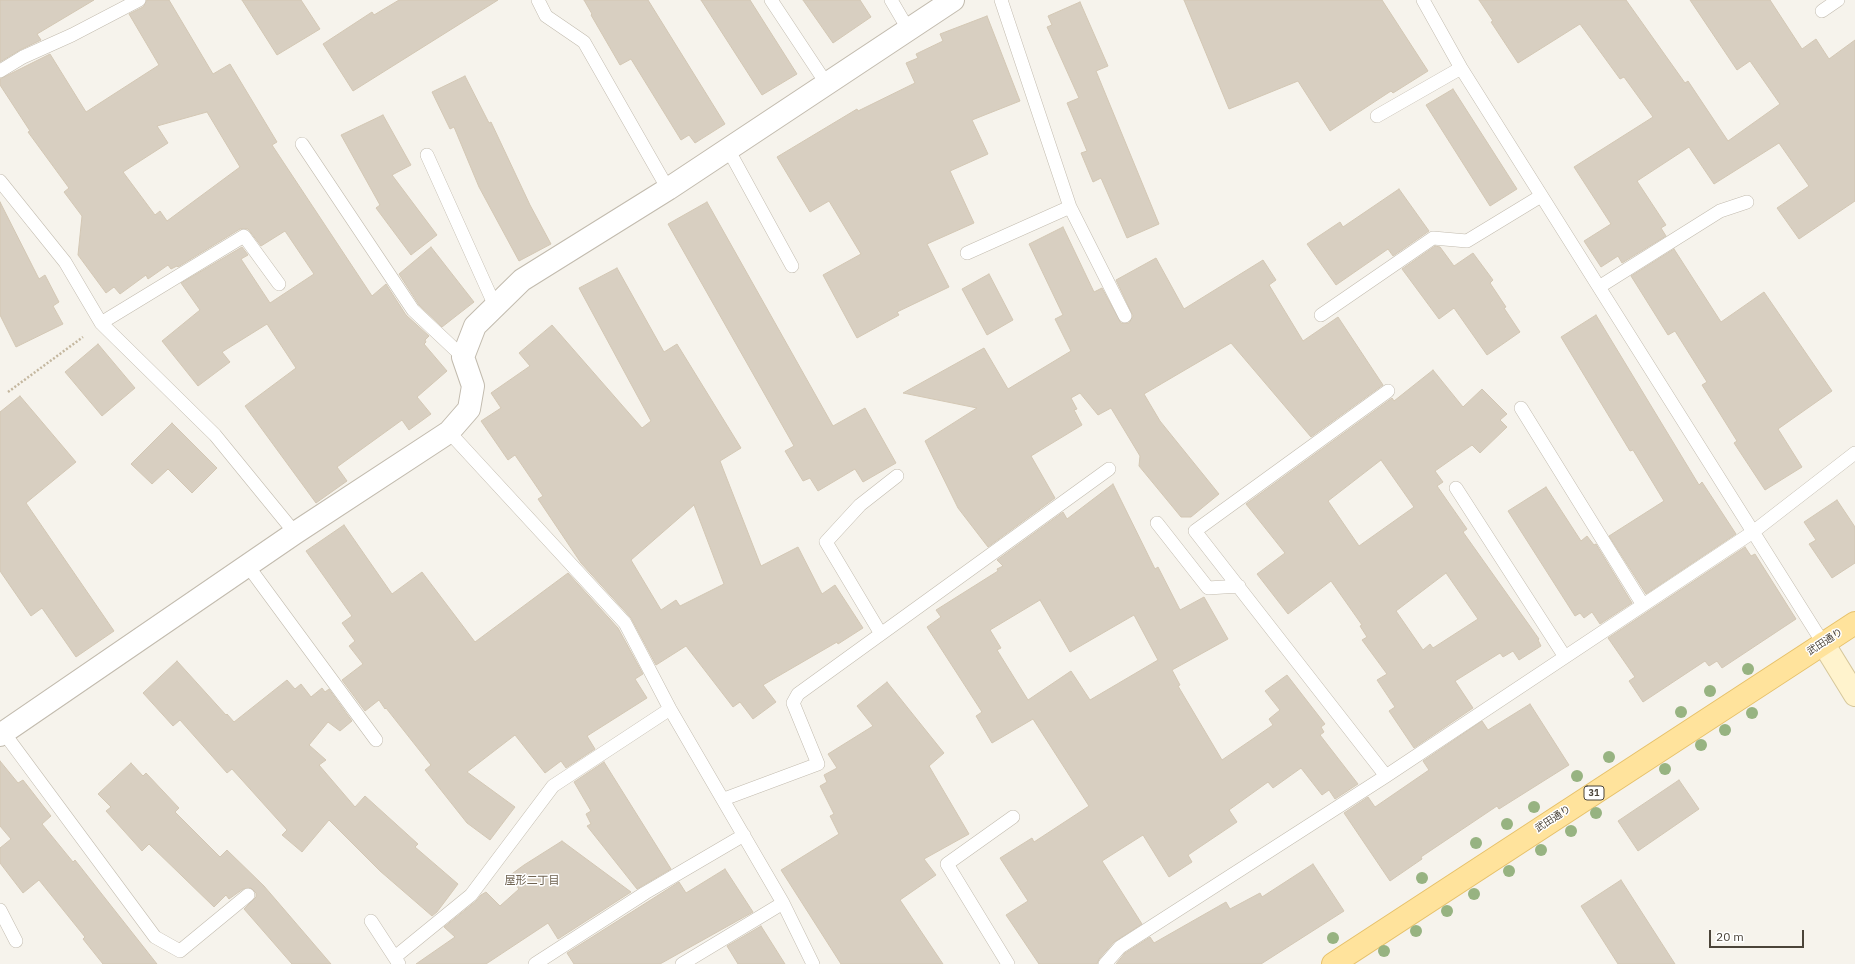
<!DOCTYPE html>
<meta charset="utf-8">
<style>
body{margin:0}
#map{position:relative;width:1855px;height:964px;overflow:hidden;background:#f6f3ec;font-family:"IBM Plex Sans",sans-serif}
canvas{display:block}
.scale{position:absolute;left:1709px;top:930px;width:95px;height:18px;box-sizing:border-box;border:2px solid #4b4439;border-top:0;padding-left:5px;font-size:12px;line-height:14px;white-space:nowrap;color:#4b4439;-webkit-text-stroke:3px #fff;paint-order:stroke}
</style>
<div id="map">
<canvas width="1855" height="964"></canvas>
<div class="scale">20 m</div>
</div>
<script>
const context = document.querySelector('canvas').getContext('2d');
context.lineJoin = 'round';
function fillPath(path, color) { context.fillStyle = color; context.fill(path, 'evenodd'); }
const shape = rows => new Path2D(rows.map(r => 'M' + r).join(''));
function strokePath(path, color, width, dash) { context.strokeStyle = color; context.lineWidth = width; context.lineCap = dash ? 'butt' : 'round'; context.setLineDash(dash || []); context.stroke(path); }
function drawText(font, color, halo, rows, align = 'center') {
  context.font = font + ' "IBM Plex Sans","Noto Sans JP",sans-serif'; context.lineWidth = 3; context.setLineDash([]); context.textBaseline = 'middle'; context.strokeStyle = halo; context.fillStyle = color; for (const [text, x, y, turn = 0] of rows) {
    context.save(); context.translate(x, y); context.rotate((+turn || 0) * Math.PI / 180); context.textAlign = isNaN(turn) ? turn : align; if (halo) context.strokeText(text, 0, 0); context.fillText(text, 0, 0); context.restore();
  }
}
const building = shape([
 [0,0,94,0,37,34,41,40,20,50,0,62,0,0],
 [147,0,169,0,213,74,230,64,277,142,272,145,372,296,386,284,406,315,429,336,425,340,426,342,424,344,447,371,417,397,431,414,409,430,402,420,337,467,347,481,316,503,245,406,296,368,267,324,222,352,230,362,198,386,162,341,200,310,181,283,242,247,248,255,241,259,270,303,314,274,285,231,261,246,248,229,240,229,178,267,177,266,171,269,168,265,148,279,146,275,120,294,114,287,106,293,78,255,82,216,64,192,69,188,28,132,30,131,0,85,0,79,50,54,86,112,159,65,129,14,143,7,147,0],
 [207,112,240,167,167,221,160,211,155,215,123,172,168,143,157,126,207,112],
 [242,0,301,0,320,29,277,55,242,0],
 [399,0,498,0,353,91,323,44,372,12,374,15,399,0],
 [584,0,648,0,725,124,695,143,689,135,681,140,631,59,620,65,591,15,592,14,584,0],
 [701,0,750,0,797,74,762,95,701,0],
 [803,0,860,0,871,17,833,43,803,0],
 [1184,0,1382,0,1428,71,1393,93,1391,91,1330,131,1298,81,1229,109,1184,0],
 [1479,0,1626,0,1685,83,1688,81,1728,141,1780,104,1750,61,1737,70,1690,0,1770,0,1802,49,1816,39,1829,59,1855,40,1855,201,1799,239,1777,208,1809,186,1779,143,1714,184,1689,147,1637,181,1666,225,1661,228,1666,236,1622,263,1618,256,1601,267,1584,241,1611,224,1574,167,1653,117,1624,77,1620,79,1580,24,1518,63,1491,22,1493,21,1479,0],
 [1080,2,1108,66,1096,71,1159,224,1127,238,1101,178,1093,182,1081,153,1087,151,1067,103,1079,98,1047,27,1052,25,1048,16,1080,2],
 [987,16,1020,101,972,120,988,154,950,171,974,223,927,244,949,287,897,312,899,315,857,338,823,275,861,254,829,201,810,212,777,157,857,109,858,111,915,83,906,63,918,58,916,54,943,41,940,34,987,16],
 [465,76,489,123,491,122,530,205,551,244,519,261,479,187,454,127,450,129,432,92,465,76],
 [1453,89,1517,189,1490,206,1426,105,1453,89],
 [383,115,411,165,392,175,437,235,411,255,376,208,380,205,341,135,383,115],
 [1399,189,1429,231,1393,256,1388,249,1336,285,1307,244,1340,222,1343,227,1399,189],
 [0,202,39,279,45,275,59,302,53,306,63,324,16,347,0,315,0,202],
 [707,202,833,426,865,408,896,463,863,482,855,469,818,491,810,478,803,481,785,451,794,446,668,224,707,202],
 [1063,227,1094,292,1102,288,1121,323,1129,323,1133,316,1116,280,1156,258,1184,309,1263,260,1276,280,1269,285,1303,341,1338,317,1383,385,1311,437,1231,343,1144,394,1160,421,1219,494,1191,517,1181,517,1139,466,1140,456,1111,408,1098,415,1080,393,1071,398,1077,409,1074,410,1082,425,1031,456,1055,498,988,547,958,508,925,441,977,408,903,393,984,348,1008,389,1071,351,1055,319,1063,315,1029,244,1063,227],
 [1435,246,1440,247,1454,266,1473,253,1493,280,1490,283,1506,307,1504,308,1520,332,1487,355,1454,308,1439,319,1402,269,1435,246],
 [431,247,474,302,442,327,419,305,399,274,431,247],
 [1674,249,1721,322,1764,292,1832,391,1778,429,1802,467,1765,490,1734,443,1737,441,1702,385,1707,382,1675,331,1668,335,1631,276,1674,249],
 [617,268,664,352,677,344,741,448,720,461,761,566,798,547,822,594,835,585,863,628,838,644,837,642,763,685,776,702,753,719,740,702,733,707,686,646,656,665,631,618,581,563,538,499,543,496,515,455,508,460,481,421,501,408,491,393,530,366,519,353,552,325,642,428,651,421,579,288,617,268],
 [694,505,724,584,680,606,676,600,661,610,631,560,694,505],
 [989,274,1013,320,987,335,962,289,989,274],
 [1596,315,1699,485,1702,482,1736,534,1646,594,1609,536,1664,501,1633,450,1630,451,1561,337,1596,315],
 [98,344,135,388,102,416,65,372,98,344],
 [1433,370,1463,407,1482,389,1507,414,1500,420,1507,427,1480,453,1472,445,1435,471,1443,482,1437,486,1467,529,1463,532,1539,639,1538,640,1541,646,1519,660,1513,651,1503,657,1500,653,1455,681,1473,708,1414,748,1389,711,1395,707,1377,680,1387,674,1362,640,1367,637,1360,626,1362,625,1331,581,1288,614,1257,574,1285,553,1246,504,1392,398,1394,401,1433,370],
 [1381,460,1414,507,1359,546,1328,501,1381,460],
 [1446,573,1478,619,1433,648,1430,644,1423,650,1396,611,1446,573],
 [20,396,76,462,26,503,114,631,76,657,42,608,31,616,0,571,0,412,20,396],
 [172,423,217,468,192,493,168,469,152,484,131,464,172,423],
 [1113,484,1155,569,1158,567,1180,610,1204,597,1228,639,1172,670,1180,685,1178,686,1222,760,1273,725,1269,719,1280,710,1265,691,1287,675,1325,724,1321,727,1324,732,1320,735,1358,784,1335,799,1329,790,1322,795,1301,768,1273,788,1268,782,1229,810,1237,822,1188,855,1192,862,1169,877,1143,835,1102,861,1142,924,1114,942,1099,959,1097,964,1039,964,1006,915,1028,901,1000,858,1032,838,1034,842,1089,806,1033,719,992,743,976,716,982,712,927,627,941,617,936,610,998,571,997,569,1003,566,997,560,1063,512,1067,519,1113,484],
 [1040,600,1070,652,1134,615,1158,660,1090,700,1071,671,1028,700,997,650,1001,648,990,630,1040,600],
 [1546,487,1581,541,1587,536,1594,545,1596,544,1632,603,1600,624,1592,612,1584,618,1580,613,1575,616,1508,511,1546,487],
 [1837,500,1855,527,1855,563,1832,578,1809,544,1816,540,1804,522,1837,500],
 [344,525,392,594,422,572,475,642,568,573,618,628,643,674,635,679,647,698,587,736,595,749,566,768,561,761,545,773,515,735,467,772,515,807,490,840,467,823,425,770,431,765,386,708,385,709,379,700,365,711,342,680,363,664,349,646,355,641,342,623,352,616,306,551,344,525],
 [1745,547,1751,556,1755,554,1796,619,1722,668,1717,661,1709,666,1705,661,1643,702,1629,681,1635,677,1608,638,1745,547],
 [177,661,226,715,227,714,234,722,287,680,295,689,301,684,311,697,322,688,325,692,329,689,352,721,340,731,328,722,309,745,326,760,319,765,355,807,365,796,418,844,415,847,458,884,437,912,432,916,380,871,329,820,302,852,282,835,287,830,232,769,227,773,180,720,173,726,143,693,177,661],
 [887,682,944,753,929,766,969,834,924,859,936,875,900,900,943,964,841,964,781,870,839,834,830,816,834,814,820,786,827,782,824,775,837,768,828,754,873,726,857,706,887,682],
 [1530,704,1569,765,1499,809,1497,806,1421,857,1422,859,1390,881,1344,813,1368,797,1375,807,1429,770,1423,761,1482,721,1488,730,1530,704],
 [0,761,18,783,23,780,51,816,42,824,73,862,75,860,157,964,103,964,83,939,85,937,39,880,23,893,0,863,0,848,11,839,0,826,0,761],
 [604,762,671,869,637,889,587,826,591,824,586,814,591,811,574,782,604,762],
 [131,763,143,776,146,773,179,808,175,812,220,857,227,850,264,886,331,964,292,964,244,909,256,897,256,893,251,888,243,889,229,899,226,895,214,907,149,844,142,851,106,811,111,807,98,794,131,763],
 [1679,780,1699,809,1638,851,1618,821,1679,780],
 [562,841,631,892,558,939,548,923,486,964,416,964,455,937,444,927,476,901,481,895,486,892,500,906,519,889,509,876,524,865,562,841],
 [1313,864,1344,911,1261,964,1116,964,1125,953,1150,937,1154,943,1226,902,1230,909,1260,893,1262,897,1313,864],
 [725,869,753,912,660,964,574,964,567,953,679,882,686,893,725,869],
 [1621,880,1675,964,1618,964,1581,906,1621,880],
 [761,926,785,964,738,964,727,946,761,926]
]);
const path = shape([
 [8,392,83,337]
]);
const service = shape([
 [538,0,546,16,584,42,668,189],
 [771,0,826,83],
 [891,0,908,29],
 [1001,0,1070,207,1125,316],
 [1423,0,1461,68,1823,643],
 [1822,11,1838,0],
 [0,71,23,57,72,35,139,0],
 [1377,116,1461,68],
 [302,144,413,310,463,357],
 [728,149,792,266],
 [427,155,495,306],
 [0,181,65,262,101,323,215,435,295,533],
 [967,253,1070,207],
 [1599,287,1720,211,1747,202],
 [1321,315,1433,238,1467,241,1541,196],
 [101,323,244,236,279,284],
 [1521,408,1643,605],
 [449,432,625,623,670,709,783,903,813,964],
 [1456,488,1565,657],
 [1157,523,1208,588,1239,586],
 [248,566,376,740],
 [881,634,826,542,860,505,897,476],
 [4,733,155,937,180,951,248,895],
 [1386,776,1195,531,1388,391],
 [724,799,818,764,793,703,798,694,1109,469],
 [0,910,16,941],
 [371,921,399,964],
 [395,957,471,895,553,786,670,709],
 [535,964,645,893,744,835],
 [682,964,783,903],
 [1008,964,947,864,1013,817],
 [1105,964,1120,947,1386,776,1753,532,1855,453]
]);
const minor = shape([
 [0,735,295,533,449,432,469,409,473,386,463,357,475,326,522,280,668,189,953,0]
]);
const secondary = shape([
 [1823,643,1855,695]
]);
const primary = shape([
 [1333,964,1855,623]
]);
const trees = [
 [1748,669],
 [1710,691],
 [1681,712],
 [1752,713],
 [1725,730],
 [1701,745],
 [1609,757],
 [1665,769],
 [1577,776],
 [1534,807],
 [1596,813],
 [1507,824],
 [1571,831],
 [1476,843],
 [1541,850],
 [1509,871],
 [1422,878],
 [1474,894],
 [1447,911],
 [1416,931],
 [1333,938],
 [1384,951]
];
const shields = [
 [1594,793,20]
];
const shieldNames = [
 ["31",1594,793]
];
const streetNames = [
 ["武田通り",1825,642,-33],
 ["武田通り",1553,819,-33]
];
const neighbourhoodNames = [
 ["屋形二丁目",532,881]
];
fillPath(building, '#d8cfc1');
strokePath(building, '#d3c7b4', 1);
strokePath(service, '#c2bbae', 14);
strokePath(minor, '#c2bbae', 24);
strokePath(secondary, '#d6c79b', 24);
strokePath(primary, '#e6c16a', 24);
strokePath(path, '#c4b79f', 2.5, [2, 2]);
strokePath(service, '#fff', 13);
strokePath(minor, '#fff', 22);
strokePath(secondary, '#fff3cd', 22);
strokePath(primary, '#ffe39c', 22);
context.fillStyle = '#97b381';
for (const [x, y] of trees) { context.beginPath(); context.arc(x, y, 6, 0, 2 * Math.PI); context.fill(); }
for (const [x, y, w] of shields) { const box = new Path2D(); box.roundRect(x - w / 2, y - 7, w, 14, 3); context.fillStyle = '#fff'; context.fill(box); strokePath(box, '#4b4439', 1); }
drawText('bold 9px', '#4b4439', null, shieldNames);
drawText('10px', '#4b4439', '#fff', streetNames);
drawText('11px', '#6e6250', '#fff', neighbourhoodNames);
</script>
